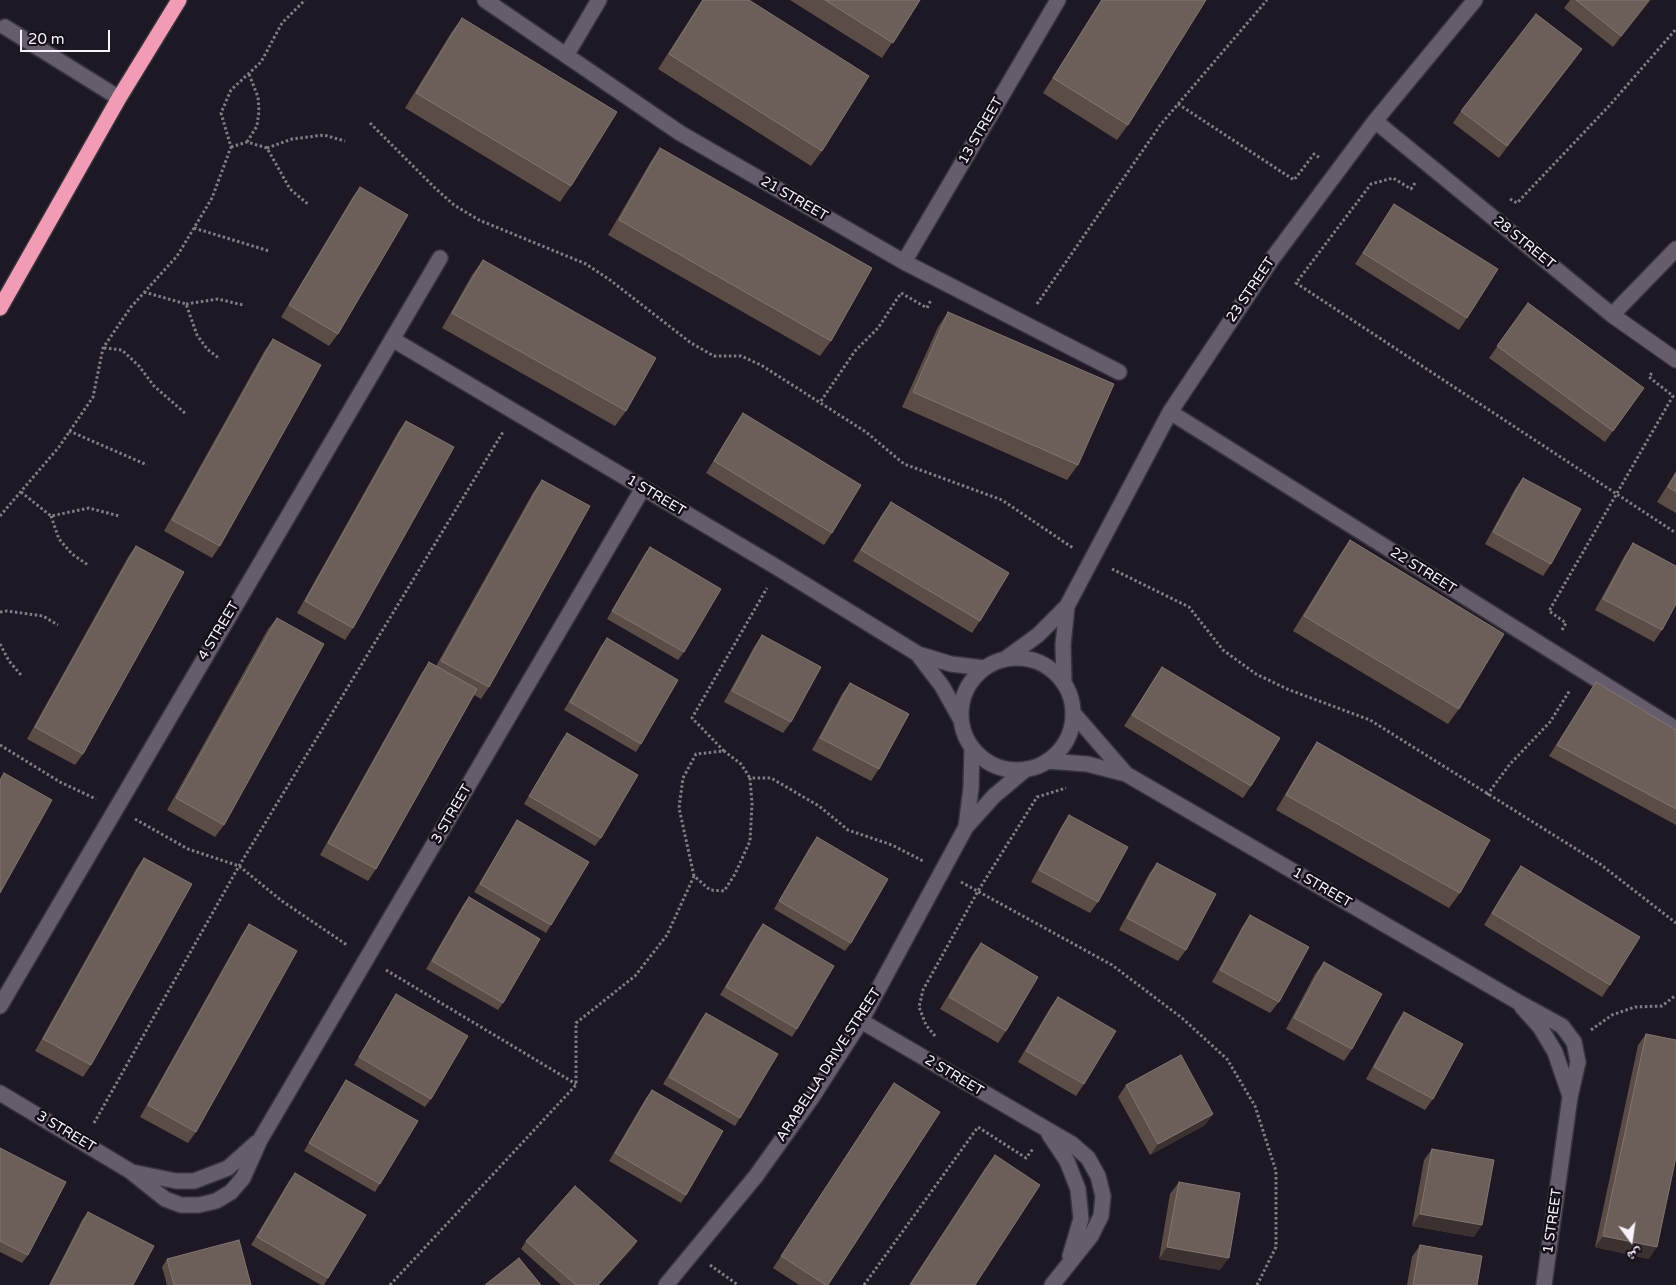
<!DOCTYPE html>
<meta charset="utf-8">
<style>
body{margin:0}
#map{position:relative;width:1676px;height:1285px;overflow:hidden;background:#1e1824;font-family:"Varela Round","Noto Naskh Arabic",sans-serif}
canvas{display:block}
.north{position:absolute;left:1606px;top:1215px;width:50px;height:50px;-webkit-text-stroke:4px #150f1a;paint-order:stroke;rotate:166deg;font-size:14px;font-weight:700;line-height:20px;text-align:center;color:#f7f2fb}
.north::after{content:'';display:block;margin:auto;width:18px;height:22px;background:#f7f2fb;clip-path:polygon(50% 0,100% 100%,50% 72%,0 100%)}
.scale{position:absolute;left:20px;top:30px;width:90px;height:22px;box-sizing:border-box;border:2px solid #f7f2fb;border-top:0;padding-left:6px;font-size:15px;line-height:18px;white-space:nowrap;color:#f7f2fb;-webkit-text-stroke:4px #150f1a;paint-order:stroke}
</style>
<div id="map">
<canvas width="1676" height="1285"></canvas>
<div class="north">ش</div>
<div class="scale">20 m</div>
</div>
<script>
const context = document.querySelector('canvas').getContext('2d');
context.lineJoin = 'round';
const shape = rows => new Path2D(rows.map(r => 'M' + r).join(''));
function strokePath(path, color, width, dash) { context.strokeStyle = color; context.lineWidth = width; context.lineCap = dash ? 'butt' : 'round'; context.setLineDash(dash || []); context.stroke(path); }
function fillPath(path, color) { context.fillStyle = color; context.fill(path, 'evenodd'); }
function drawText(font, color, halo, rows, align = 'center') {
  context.font = font + ' "Varela Round",sans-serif'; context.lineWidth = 5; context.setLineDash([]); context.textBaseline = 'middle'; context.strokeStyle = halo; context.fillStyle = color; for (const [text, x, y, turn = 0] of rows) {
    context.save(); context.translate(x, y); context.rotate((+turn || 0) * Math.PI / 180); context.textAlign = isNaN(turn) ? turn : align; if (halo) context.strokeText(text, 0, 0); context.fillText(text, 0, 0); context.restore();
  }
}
const path = shape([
 [1178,104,1294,180,1314,154,1320,158],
 [370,123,435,188,454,205,479,220,586,264,610,280,691,343,714,356,741,356,761,365,866,432,904,464,1002,500,1073,548],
 [247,142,257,126,259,111,258,97,249,74],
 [231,147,247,142,267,148,290,189,309,205],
 [267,148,292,139,324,135,345,141],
 [1415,183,1411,189,1393,178,1371,184,1296,283,1676,533],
 [1510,199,1517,203,1609,106,1676,29],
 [194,228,269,251],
 [144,292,186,304,197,335,207,349,220,359],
 [186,304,218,299,243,305],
 [1037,304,1161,124,1267,0],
 [104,348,122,350,139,366,154,386,186,414],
 [821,401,855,351,878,328,901,293,927,308,931,300],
 [69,431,147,465],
 [21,492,51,516,89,508,119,516],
 [0,516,59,447,93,397,103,348,131,307,177,256,194,228,212,198,231,147,221,113,231,90,261,62,282,23,305,0],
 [51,516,59,539,72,554,88,565],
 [1112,569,1189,607,1223,650,1256,674,1287,689,1370,720,1600,864,1676,923],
 [0,612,7,611,43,616,58,625],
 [1562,630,1566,623,1549,611,1673,396,1649,377,1653,371],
 [0,644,9,661,21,675],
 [0,745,60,782,96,799],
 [724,751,692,718,767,588],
 [1487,795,1510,764,1550,722,1570,690],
 [135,819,188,849,239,866,282,901,347,945],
 [694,876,679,808,683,778,696,754,724,751,741,764,750,778],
 [961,882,1112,965,1182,1018,1227,1059,1255,1106,1276,1171,1276,1247,1257,1285],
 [386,970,576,1084],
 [1591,1030,1612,1015,1635,1007,1662,1006,1676,995],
 [935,1036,926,1025,919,1007,923,990,978,891,1037,797,1066,788],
 [94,1123,239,866,503,432],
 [710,1265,738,1285],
 [390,1285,576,1085,576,1023,635,976,667,935,694,876,710,890,724,891,735,874,750,841,752,804,750,778,771,778,819,806,848,830,892,845,923,861],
 [864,1285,978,1127,1026,1158,1033,1149]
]);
const street = shape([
 [485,0,680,133,904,262,1119,372],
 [5,27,119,98],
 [567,54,599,0],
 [1375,121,1612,315,1676,360],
 [904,262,1058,0],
 [1612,315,1676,249],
 [392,339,778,568,918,654,951,664,984,668],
 [1170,412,1676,729],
 [919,656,942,686,961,720],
 '961 714a56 56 0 1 1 112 0a56 56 0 1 1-112 0Z',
 [1005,659,1038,635,1067,606,1170,412,1272,259,1375,121,1475,0],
 [1064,682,1063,645,1067,606],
 [1073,713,1126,774],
 [1047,761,1087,764,1126,774,1518,1002,1562,1026,1574,1042,1578,1062,1570,1097,1544,1285],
 [966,827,971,788,972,748],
 [0,1006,440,258],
 [1522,1007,1540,1027,1555,1052,1570,1096],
 [861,1021,1072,1144,1088,1158,1098,1176,1103,1196,1101,1216,1091,1236,1052,1285],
 [0,1093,130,1171,165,1199,181,1205,199,1205,216,1201,231,1192,243,1178,260,1140,643,488],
 [1049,1134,1067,1161,1078,1189,1081,1219,1070,1256],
 [132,1172,176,1181,194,1181,228,1168,256,1143],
 [666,1285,756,1176,813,1096,861,1021,966,827,994,796,1026,769]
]);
const highway = shape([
 [0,308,119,98,179,0]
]);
const wall = shape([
 [702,0,749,0,822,151,811,166,658,69],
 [790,0,920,0,882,58],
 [1101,0,1206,0,1128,125,1117,140,1043,93],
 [1570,0,1651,0,1613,47,1564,8],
 [462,18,571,186,560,202,405,108,451,33],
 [1574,60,1499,158,1453,123,1461,111],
 [660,148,831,341,820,356,608,235,650,163],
 [360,187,338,334,329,346,281,317,352,198],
 [1394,204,1467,318,1459,330,1355,264],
 [483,260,626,411,615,426,442,328,472,275],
 [1528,303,1644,388,1605,442,1489,358],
 [948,312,1078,465,1067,480,902,407,938,327],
 [273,339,220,546,212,558,164,531,265,350],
 [743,413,832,533,824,545,706,473,735,425],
 [406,421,353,628,345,640,297,613,398,432],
 [1676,471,1676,513,1657,502],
 [1523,478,1551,564,1543,576,1485,544,1515,489],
 [542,480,489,687,481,699,474,695,376,869,368,881,320,855,421,674,429,662,436,666,534,491],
 [891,502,980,621,972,633,853,561,883,513],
 [1350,540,1459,709,1448,724,1293,631,1339,556],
 [1633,543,1662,630,1654,642,1595,610,1625,555],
 [136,546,83,754,75,765,27,739,128,557],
 [650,547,684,652,678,660,607,619,644,555],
 [277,618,224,825,215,837,167,810,268,629],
 [762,635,791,722,783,733,724,702,754,647],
 [607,638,641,744,636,752,564,710,601,646],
 [1162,667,1251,786,1243,798,1124,726,1154,679],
 [1596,682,1676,730,1676,825,1549,756,1588,694],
 [850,683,879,769,871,781,812,750,842,694],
 [567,733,601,838,595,846,524,804,561,741],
 [1317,742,1460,893,1449,908,1276,810,1307,757],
 [1069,815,1098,902,1090,913,1031,882,1061,827],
 [517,820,551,925,546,933,474,892,512,828],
 [817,837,851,943,845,951,774,909,811,845],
 [144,858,91,1065,83,1077,35,1051,136,869],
 [1157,863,1186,950,1178,961,1119,930,1149,874],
 [1521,866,1610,985,1602,997,1484,925,1513,877],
 [469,897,503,1003,498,1010,426,969,463,905],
 [1250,915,1279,1002,1270,1013,1212,982,1242,927],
 [249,924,196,1132,188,1143,140,1117,241,936],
 [763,924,797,1029,792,1037,720,995,757,932],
 [981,943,1006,1031,998,1043,940,1009,972,955],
 [1324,962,1352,1049,1344,1061,1286,1029,1315,974],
 [396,994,431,1099,425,1107,354,1065,391,1002],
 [1058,997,1084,1084,1076,1096,1018,1062,1050,1008],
 [1404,1012,1433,1099,1425,1110,1366,1079,1396,1024],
 [706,1013,740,1118,735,1126,663,1084,700,1021],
 [1646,1034,1649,1259,1595,1247,1638,1045],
 [346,1080,380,1184,375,1192,304,1151,341,1088],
 [894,1083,828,1285,799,1285,773,1268],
 [1126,1085,1213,1114,1205,1125,1150,1155,1118,1097],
 [652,1090,686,1195,681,1203,609,1161,646,1098],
 [0,1149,28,1255,22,1263,0,1252],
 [1432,1149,1474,1237,1412,1226,1424,1160],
 [995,1155,975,1285,909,1285,986,1167],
 [295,1173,328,1278,324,1285,321,1285,251,1245,289,1181],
 [1179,1182,1220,1270,1159,1259,1170,1194],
 [88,1212,133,1285,49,1285,82,1220],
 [526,1241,637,1241,632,1249,599,1285,561,1285,521,1249],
 [1420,1245,1477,1285,1407,1285,1412,1257],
 [167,1259,251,1285,167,1285,162,1267]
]);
const shadedWall = shape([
 [1649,0,1651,0,1613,47,1621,36],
 [1582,49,1574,60,1499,158,1507,146],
 [1213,1114,1205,1125,1150,1155,1158,1144],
 [1420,1214,1482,1225,1474,1237,1412,1226],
 [1603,1236,1657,1247,1649,1259,1595,1247],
 [637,1241,632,1249,599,1285,598,1285],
 [1167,1247,1229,1258,1220,1270,1159,1259]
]);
const building = shape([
 [703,0,749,0,869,76,822,151,669,54,703,0],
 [825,0,920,0,893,43,825,0],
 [1102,0,1206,0,1128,125,1053,78,1102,0],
 [1576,0,1649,0,1621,36,1576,0],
 [1536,14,1582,49,1507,146,1461,111,1536,14],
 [462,18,617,112,571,186,416,93,462,18],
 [660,148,872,268,831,341,619,220,660,148],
 [360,187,408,215,338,334,289,305,360,187],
 [1394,204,1498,269,1467,318,1363,253,1394,204],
 [483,260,656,358,626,411,452,313,483,260],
 [1528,303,1644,388,1613,431,1497,346,1528,303],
 [948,312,1114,384,1078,465,913,392,948,312],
 [273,339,321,365,220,546,172,520,273,339],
 [743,413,861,485,832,533,714,461,743,413],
 [406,421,454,447,353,628,305,601,406,421],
 [1676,473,1676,492,1668,487,1676,473],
 [1523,478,1581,509,1551,564,1493,532,1523,478],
 [542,480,590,506,489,687,441,661,542,480],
 [891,502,1009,573,980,621,861,550,891,502],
 [1350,540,1504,634,1459,709,1304,616,1350,540],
 [1633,543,1676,566,1676,604,1662,630,1603,599,1633,543],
 [136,546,184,572,83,754,35,727,136,546],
 [650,547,721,589,684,652,612,611,650,547],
 [277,618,324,644,224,825,176,798,277,618],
 [762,635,821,667,791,722,732,691,762,635],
 [607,638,678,680,641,744,570,702,607,638],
 [429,662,477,689,376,869,328,843,429,662],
 [1162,667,1280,738,1251,786,1132,715,1162,667],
 [1596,682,1676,730,1676,809,1557,745,1596,682],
 [850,683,909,714,879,769,820,738,850,683],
 [567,733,638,775,601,838,529,796,567,733],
 [1317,742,1490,840,1460,893,1286,795,1317,742],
 [4,773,52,800,0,893,0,780,4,773],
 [1069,815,1128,847,1098,902,1039,870,1069,815],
 [517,820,589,862,551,925,480,884,517,820],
 [817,837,888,879,851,943,779,901,817,837],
 [144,858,192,884,91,1065,43,1039,144,858],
 [1157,863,1216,894,1186,950,1127,918,1157,863],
 [1521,866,1640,937,1610,985,1492,913,1521,866],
 [469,897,540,939,503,1003,432,961,469,897],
 [1250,915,1309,947,1279,1002,1220,970,1250,915],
 [249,924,297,951,196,1132,148,1105,249,924],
 [763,924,834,966,797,1029,726,987,763,924],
 [981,943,1038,977,1006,1031,949,997,981,943],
 [1324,962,1382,994,1352,1049,1294,1018,1324,962],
 [396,994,468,1036,431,1099,359,1057,396,994],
 [1058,997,1116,1031,1084,1084,1026,1051,1058,997],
 [1404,1012,1463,1044,1433,1099,1374,1067,1404,1012],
 [706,1013,778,1054,740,1118,669,1077,706,1013],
 [1646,1034,1676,1040,1676,1157,1657,1247,1603,1236,1646,1034],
 [1181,1055,1213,1114,1158,1144,1126,1085,1181,1055],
 [346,1080,418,1121,380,1184,309,1143,346,1080],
 [894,1083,940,1112,828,1285,826,1285,781,1256,894,1083],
 [652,1090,723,1131,686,1195,615,1153,652,1090],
 [0,1148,66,1182,28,1255,0,1241,0,1148],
 [1432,1149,1494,1160,1482,1225,1420,1214,1432,1149],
 [995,1155,1040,1185,975,1285,910,1285,995,1155],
 [295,1173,366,1215,328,1278,257,1237,295,1173],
 [1179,1182,1240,1193,1229,1258,1167,1247,1179,1182],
 [575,1186,637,1241,598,1285,576,1285,526,1241,575,1186],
 [88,1212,154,1246,133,1285,50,1285,88,1212],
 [239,1240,251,1285,174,1285,167,1259,239,1240],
 [1420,1245,1482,1256,1477,1285,1413,1285,1420,1245],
 [519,1258,541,1285,485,1285,519,1258]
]);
const streetNames = [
 ["13 STREET",981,131,-60],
 ["21 STREET",794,199,30],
 ["28 STREET",1524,243,39],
 ["23 STREET",1251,290,-56],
 ["1 STREET",656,496,31],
 ["22 STREET",1423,571,32],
 ["4 STREET",219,631,-59],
 ["3 STREET",452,814,-60],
 ["1 STREET",1322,888,30],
 ["ARABELLA DRIVE STREET",829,1065,-57],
 ["2 STREET",954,1076,31],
 ["3 STREET",66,1132,31],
 ["1 STREET",1553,1221,-82]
];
strokePath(street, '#38343d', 18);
strokePath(highway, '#38343d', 18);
strokePath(path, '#817c86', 3, [2.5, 2.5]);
strokePath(street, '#655d6c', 15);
strokePath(highway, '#f29bb4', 15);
fillPath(wall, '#5b4d46');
fillPath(shadedWall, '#3b3130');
fillPath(building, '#6c5f59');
strokePath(building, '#817672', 1);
drawText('14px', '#f7f2fb', '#150f1a', streetNames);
</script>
